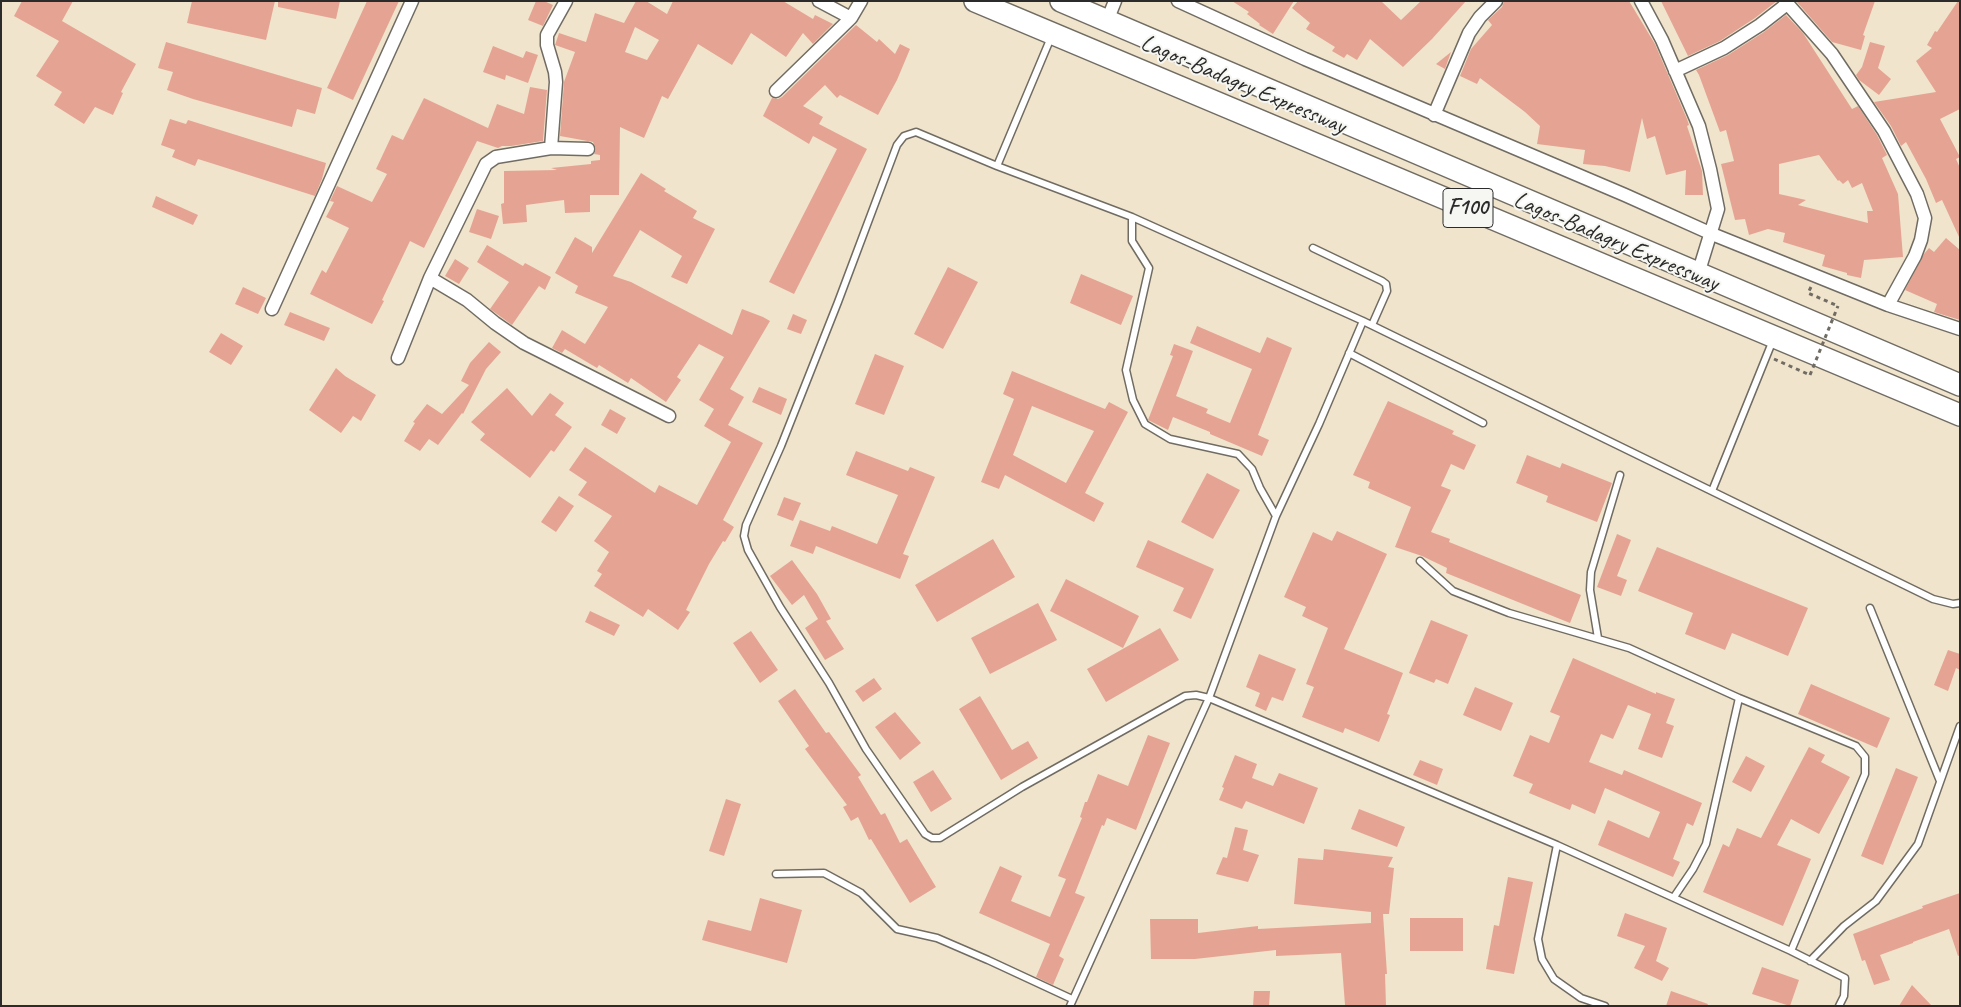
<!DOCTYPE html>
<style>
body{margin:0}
#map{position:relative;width:1961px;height:1007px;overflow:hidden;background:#f1e4cc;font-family:Caveat,sans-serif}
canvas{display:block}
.frame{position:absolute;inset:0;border:2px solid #2b2b2b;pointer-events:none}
</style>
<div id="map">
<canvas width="1961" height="1007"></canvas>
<div class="frame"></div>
</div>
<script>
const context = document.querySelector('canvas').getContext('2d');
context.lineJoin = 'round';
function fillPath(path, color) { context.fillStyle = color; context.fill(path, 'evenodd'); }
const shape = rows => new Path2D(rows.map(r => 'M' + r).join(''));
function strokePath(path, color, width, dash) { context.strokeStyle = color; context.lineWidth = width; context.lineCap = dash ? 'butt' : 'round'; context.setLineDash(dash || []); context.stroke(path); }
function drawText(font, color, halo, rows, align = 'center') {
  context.font = font + ' Caveat,sans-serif'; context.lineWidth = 4; context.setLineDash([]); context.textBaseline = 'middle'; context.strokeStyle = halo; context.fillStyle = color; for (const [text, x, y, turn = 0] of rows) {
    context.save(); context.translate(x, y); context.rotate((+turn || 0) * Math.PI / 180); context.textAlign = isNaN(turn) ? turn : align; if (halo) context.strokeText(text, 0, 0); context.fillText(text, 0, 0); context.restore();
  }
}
const building = shape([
 [22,1,73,1,62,21,136,64,121,92,123,93,113,115,95,107,84,124,54,105,62,92,36,76,59,41,14,16],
 [192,1,275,1,266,40,187,23],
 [278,1,340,1,336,19,278,7],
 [367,1,399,1,353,100,327,88],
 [536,1,544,1,553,5,543,26,528,20],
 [636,1,646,1,667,14,673,1,783,1,813,19,815,15,833,24,813,44,803,33,786,57,751,33,732,65,698,44,668,99,662,96,644,138,620,127,619,195,590,195,590,212,565,213,564,200,526,205,527,222,503,224,501,204,504,203,504,171,557,170,551,168,591,164,591,161,600,160,600,155,594,154,596,149,593,142,560,136,564,82,575,52,555,45,559,33,586,42,595,13,624,23],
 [635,27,659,40,647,60,625,52],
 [1232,1,1294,1,1273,34,1259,25,1260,24,1247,14,1249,12],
 [1298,1,1381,1,1401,20,1421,1,1466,1,1432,39,1403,67,1370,39,1357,60,1347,54,1344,58,1332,51,1335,47,1306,29,1310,23,1292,8],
 [1504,1,1629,1,1655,44,1687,119,1689,125,1687,126,1702,171,1703,195,1685,195,1686,170,1666,175,1655,136,1647,139,1642,118,1630,172,1605,166,1583,164,1585,150,1537,144,1540,126,1525,112,1480,78,1477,84,1460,76,1471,49,1492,25,1488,20,1502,7],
 [1661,1,1777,1,1755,18,1720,41,1688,56],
 [1796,1,1875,1,1863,35,1865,36,1861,50,1832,42],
 [1958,1,1960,1,1960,109,1940,119,1960,157,1956,159,1960,168,1960,239,1942,200,1936,203,1926,179,1906,142,1901,146,1891,126,1874,102,1936,92,1916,61,1932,48,1927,45,1935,31,1937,32],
 [1786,15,1803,33,1852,109,1858,106,1877,135,1887,155,1882,158,1898,194,1903,257,1864,260,1861,278,1847,275,1847,273,1822,266,1825,255,1783,242,1785,233,1768,229,1749,235,1745,219,1735,220,1721,164,1734,161,1726,130,1720,132,1699,75,1696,70,1728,55,1764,32],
 [1819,155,1838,181,1839,180,1843,184,1848,180,1852,188,1862,183,1873,211,1867,211,1868,223,1798,205,1806,200,1779,194,1779,164],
 [856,25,877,42,879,39,895,54,900,44,910,49,897,80,878,115,840,95,837,98,825,85,803,106,823,117,819,124,867,149,794,294,769,282,837,149,813,136,809,144,763,116,772,98,778,99,782,97],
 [166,42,322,88,315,114,297,109,292,127,193,99,167,90,173,72,158,68],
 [1870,42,1885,46,1878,68,1891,79,1879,95,1859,80,1856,75,1862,67],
 [493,46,523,58,526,51,538,55,528,83,506,75,505,80,483,72],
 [1451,52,1445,69,1436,64],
 [530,87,547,90,543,141,511,146,502,146,498,148,477,141,424,248,410,241,382,300,384,301,372,324,310,294,322,270,326,273,349,228,326,217,334,202,330,201,337,186,372,202,387,174,376,169,392,135,403,140,424,98,488,128,497,104,524,114],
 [170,119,186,124,188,120,326,163,322,179,315,196,198,159,195,166,172,157,175,150,161,145],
 [641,173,666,189,664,191,697,211,693,218,715,229,687,284,671,277,682,256,640,230,613,276,631,282,732,335,742,309,763,317,770,321,730,389,744,397,728,425,763,443,723,520,734,527,725,542,723,541,709,564,686,610,690,612,678,630,648,609,643,617,594,586,602,574,597,571,609,552,594,541,612,516,578,495,587,482,569,470,585,447,655,493,659,485,697,505,731,442,704,426,714,409,699,400,724,357,699,344,677,377,681,380,666,402,631,378,628,383,599,365,597,368,565,349,562,353,552,348,562,330,585,344,608,307,575,293,578,286,555,273,575,237,592,247,592,253],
 [156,196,198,215,193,225,152,207],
 [477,209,499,216,491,239,469,232],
 [1946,238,1960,250,1960,320,1934,312,1937,304,1905,290,1924,254,1929,248,1934,252],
 [487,245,523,266,525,263,551,277,545,290,539,286,512,325,490,309,509,282,477,262],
 [455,259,469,268,459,284,445,276],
 [948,267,978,282,943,349,914,334],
 [1081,274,1133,296,1121,325,1070,303],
 [243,287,266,298,258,314,235,304],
 [290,312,330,328,324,341,284,325],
 [793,314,807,320,801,334,787,329],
 [1197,326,1260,353,1267,337,1292,348,1258,435,1269,440,1262,456,1210,434,1210,432,1173,417,1168,430,1148,420,1173,356,1170,355,1174,344,1193,351,1176,396,1208,409,1206,413,1230,423,1252,369,1190,343],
 [221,333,243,346,231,365,209,352],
 [489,342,501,352,486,369,463,414,462,413,438,445,429,439,420,451,404,441,415,423,413,422,427,404,442,414,469,385,461,381,470,363],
 [875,354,904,366,884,415,855,404],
 [336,368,345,376,376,395,361,421,353,416,341,433,309,410],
 [1012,371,1105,409,1109,402,1128,412,1085,493,1104,503,1094,522,1005,475,999,489,981,482,1014,399,1003,394],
 [1032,406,1094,431,1066,483,1013,455],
 [759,387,787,399,781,415,752,402],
 [507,388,532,416,550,393,564,403,555,415,572,427,554,452,551,450,530,478,480,440,485,434,471,422],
 [1388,401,1454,431,1452,434,1476,445,1464,470,1451,464,1441,486,1451,490,1431,532,1450,539,1449,542,1581,595,1570,623,1446,573,1447,568,1422,556,1395,547,1411,507,1368,488,1370,482,1353,475],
 [610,409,626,418,617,434,601,425],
 [856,451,908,471,910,467,935,477,903,554,909,556,900,579,816,546,813,554,790,546,800,520,830,531,832,526,877,544,898,495,846,475],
 [1527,455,1560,468,1562,463,1612,483,1597,522,1546,502,1548,496,1516,483],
 [1207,473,1240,490,1213,539,1181,522],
 [559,496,574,506,556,532,541,522],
 [784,497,801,503,793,521,777,515],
 [1337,531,1387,554,1344,649,1403,673,1387,714,1390,715,1379,742,1345,728,1343,733,1302,717,1314,687,1306,684,1328,628,1302,616,1306,607,1284,597,1313,532,1332,541],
 [1617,534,1631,540,1617,576,1627,580,1621,596,1597,587],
 [993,539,1015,577,937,622,915,585],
 [1148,540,1214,569,1191,619,1173,611,1184,588,1136,567],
 [1657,547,1808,608,1788,656,1732,633,1725,650,1685,634,1693,613,1638,591],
 [792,560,817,594,831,619,826,621,844,649,825,660,805,628,818,619,804,595,792,605,770,576],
 [1066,579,1139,616,1123,648,1050,611],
 [1038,603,1057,640,990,674,971,638],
 [590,611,620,625,614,636,585,622],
 [1431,620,1468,635,1448,684,1436,679,1434,683,1409,673],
 [1160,628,1179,660,1106,702,1087,669],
 [751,631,778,670,760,683,733,643],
 [1948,650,1960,654,1960,670,1956,668,1948,691,1934,685],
 [1259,654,1296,669,1283,701,1272,697,1266,711,1255,706,1260,693,1246,687],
 [1573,658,1656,694,1656,692,1675,699,1666,723,1674,726,1662,758,1638,749,1651,714,1628,705,1613,739,1601,734,1589,762,1622,775,1624,770,1702,803,1693,826,1687,823,1673,859,1680,862,1673,877,1598,845,1608,820,1649,838,1660,812,1605,788,1595,814,1572,804,1570,810,1529,793,1533,784,1513,776,1530,735,1549,743,1560,716,1550,712],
 [874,678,882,689,863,702,855,691],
 [1811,684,1890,718,1877,748,1798,714],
 [1475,687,1513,703,1501,731,1463,715],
 [795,689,826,733,829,732,861,775,858,777,881,815,885,813,900,843,907,839,936,887,910,903,871,839,869,840,858,817,851,821,843,807,847,805,805,749,809,746,778,701],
 [980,696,1012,750,1028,741,1038,758,1001,780,959,709],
 [895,712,921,743,900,760,875,727],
 [1148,735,1170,743,1136,830,1107,818,1104,826,1102,825,1075,893,1085,897,1059,956,1064,959,1053,985,1036,977,1050,944,979,913,1000,866,1022,876,1011,901,1050,917,1066,879,1058,876,1082,818,1080,817,1085,802,1087,802,1098,774,1128,786],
 [1809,747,1825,755,1821,762,1850,777,1819,834,1791,819,1777,845,1811,859,1783,926,1703,892,1723,844,1729,847,1737,828,1761,838],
 [1235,755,1257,764,1252,778,1273,786,1279,773,1318,788,1304,824,1246,801,1242,809,1219,800,1224,788,1222,787],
 [1746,756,1765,766,1751,792,1732,782],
 [1420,760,1443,769,1437,785,1413,775],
 [1896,768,1918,777,1883,865,1861,856],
 [933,770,952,799,931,812,913,782],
 [726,799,741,804,724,856,709,851],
 [1359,809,1405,827,1397,847,1351,829],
 [1235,827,1248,830,1243,850,1259,855,1248,882,1216,874,1223,857,1227,858],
 [1324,849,1393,857,1388,867,1394,868,1389,914,1383,914,1387,974,1385,974,1386,1006,1345,1005,1341,953,1276,956,1276,950,1195,959,1151,959,1150,919,1198,919,1198,933,1258,926,1258,929,1371,923,1371,912,1294,904,1298,858,1323,860],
 [1508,877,1533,882,1514,974,1486,969,1494,925,1499,926],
 [1960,893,1960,955,1958,956,1949,929,1913,942,1913,943,1880,955,1890,980,1874,985,1865,960,1862,961,1853,934,1923,908,1922,906],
 [760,898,802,910,787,963,702,940,708,920,751,931],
 [1625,913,1667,928,1656,961,1669,968,1662,981,1634,968,1645,946,1617,936],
 [1410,918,1463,918,1463,951,1410,951],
 [1762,967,1799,980,1790,1006,1752,994],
 [1912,985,1932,1006,1899,1006],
 [1254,991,1270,991,1269,1006,1253,1006],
 [1671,991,1708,1004,1707,1006,1666,1006]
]);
const path = shape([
 [1811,287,1808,293,1838,306],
 [1774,359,1810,375]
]);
const service = shape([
 [997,166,1052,35],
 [1132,217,1132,241,1149,268,1126,370,1133,400,1145,424,1170,439,1238,454,1252,469,1260,488,1276,516],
 [1313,248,1382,281,1386,284,1387,291,1372,325],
 [1349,353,1483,423],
 [1712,491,1773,340],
 [1420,561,1453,591,1509,613,1629,648,1739,698,1856,746,1865,757,1865,774,1791,951],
 [1870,608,1940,781],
 [1598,638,1590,590,1591,572,1620,475],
 [1557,845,1538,939,1542,959,1554,979,1581,998,1605,1006],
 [776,874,824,873,861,893,897,929,937,938,988,960,1072,999],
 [1674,897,1693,869,1706,844,1739,698],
 [1810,961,1844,926,1876,901,1918,844,1960,726],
 [1070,1006,1209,698,1276,516,1319,424,1363,321],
 [1839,1006,1844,996,1845,978,1791,951,1557,845,1209,698,1196,695,1185,696,1022,787,940,838,932,838,925,834,866,749,829,683,780,607,748,550,744,536,746,525,781,446,838,302,897,145,904,136,916,132,997,166,1132,217,1363,321,1933,599,1953,604,1960,603]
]);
const minor = shape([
 [819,1,851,18,861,1],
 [1178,1,1305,59,1625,195,1712,234,1888,305,1960,329],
 [1641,1,1662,40,1699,126,1710,169,1718,209,1698,274],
 [1785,1,1832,54,1884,131,1917,194,1925,218,1921,240,1915,256,1888,305],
 [1107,21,1115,1],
 [1675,71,1724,48,1760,25,1787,4],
 [776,91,851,18],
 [1434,115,1469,33,1480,17,1496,1],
 [551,148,556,82,555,72,547,45,547,35,566,1],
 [588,149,551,148,496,157,486,164,430,278,467,300,495,323,524,343,669,416],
 [272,309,412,1],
 [398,358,430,278]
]);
const trunk = shape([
 [975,1,1960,415],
 [1061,1,1960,385]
]);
const pathBridge = shape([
 [1810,375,1838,306]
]);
const shields = [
 [1468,208,50]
];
const shieldNames = [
 ["F100",1468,208]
];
const streetNames = [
 ["Lagos-Badagry Expressway",1243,85,23],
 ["Lagos-Badagry Expressway",1616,242,23]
];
fillPath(building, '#e5a493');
strokePath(service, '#706c63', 9);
strokePath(minor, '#706c63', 15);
strokePath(trunk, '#706c63', 24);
strokePath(path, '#706c63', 3, [4, 4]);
strokePath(service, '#fff', 6);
strokePath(minor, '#fff', 12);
strokePath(trunk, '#fff', 21);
strokePath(pathBridge, '#706c63', 3, [4, 4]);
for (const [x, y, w] of shields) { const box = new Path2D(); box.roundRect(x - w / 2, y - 19.5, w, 39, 4); context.fillStyle = '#f6f6f2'; context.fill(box); strokePath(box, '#2b2b2b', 1); }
drawText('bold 22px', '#2b2b2b', null, shieldNames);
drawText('24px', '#2b2b2b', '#f6f6f2', streetNames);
</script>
